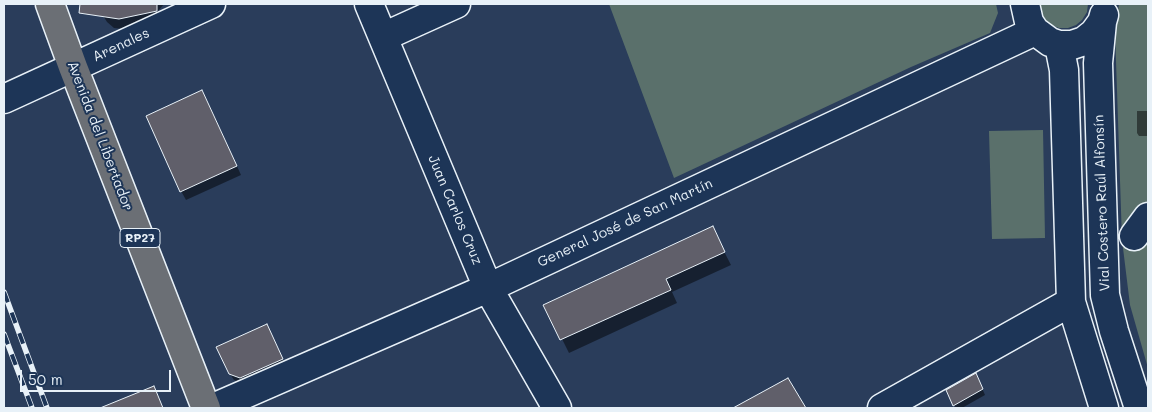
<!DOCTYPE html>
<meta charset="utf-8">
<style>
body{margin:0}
#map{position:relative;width:1152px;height:412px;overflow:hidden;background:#2a3d5b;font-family:Mali,sans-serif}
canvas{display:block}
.frame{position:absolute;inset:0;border:5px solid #e8f1f8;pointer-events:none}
.scale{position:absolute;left:20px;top:370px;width:151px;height:22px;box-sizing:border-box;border:2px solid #e8f1f8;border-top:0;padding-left:6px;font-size:15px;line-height:18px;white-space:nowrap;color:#e8f1f8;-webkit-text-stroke:4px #1d3557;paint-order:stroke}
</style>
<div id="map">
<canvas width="1152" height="412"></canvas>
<div class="frame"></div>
<div class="scale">50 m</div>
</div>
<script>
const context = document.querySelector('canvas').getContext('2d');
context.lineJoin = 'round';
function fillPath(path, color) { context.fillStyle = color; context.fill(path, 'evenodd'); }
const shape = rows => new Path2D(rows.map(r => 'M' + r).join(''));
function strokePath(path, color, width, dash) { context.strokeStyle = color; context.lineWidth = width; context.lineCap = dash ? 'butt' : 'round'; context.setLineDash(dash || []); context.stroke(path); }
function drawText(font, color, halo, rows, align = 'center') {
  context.font = font + ' Mali,sans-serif'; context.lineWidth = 4; context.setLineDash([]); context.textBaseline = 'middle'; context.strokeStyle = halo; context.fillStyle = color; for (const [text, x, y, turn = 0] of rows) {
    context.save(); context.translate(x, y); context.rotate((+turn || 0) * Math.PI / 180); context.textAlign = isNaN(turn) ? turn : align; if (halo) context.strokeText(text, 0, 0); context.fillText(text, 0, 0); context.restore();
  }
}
const green = shape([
 [609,4,996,4,998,13,990,33,911,67,674,178],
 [1039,4,1088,4,1087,12,1082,20,1076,25,1068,28,1059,28,1051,25,1045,19,1040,12],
 [1119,4,1148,4,1148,368,1130,305,1122,240,1115,31],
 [1043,130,1045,238,992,239,989,131]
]);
const shadow = shape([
 [96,4,164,4,153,17,125,29,114,28,107,22],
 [207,100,241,175,186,200,181,191],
 [1137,111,1148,111,1148,136,1139,136,1137,133],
 [712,228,731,265,672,292,677,303,569,353,545,305],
 [270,331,285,365,244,384,234,380,230,374],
 [788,379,804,408,736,408],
 [979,381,985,395,962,408,956,408,954,405]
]);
const building = shape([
 [80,4,157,4,157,11,119,19,79,13,80,4],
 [202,90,237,166,180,192,146,116,202,90],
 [713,226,725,252,666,279,671,290,560,340,543,305,713,226],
 [267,324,283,359,240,378,229,374,216,347,267,324],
 [976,373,983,389,953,406,946,390,976,373],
 [788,378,806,408,733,408,788,378],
 [154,386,163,408,100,408,154,386]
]);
const minor = shape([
 [369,4,488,288,557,408],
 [1025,4,1029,22,1035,31,1050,42,1059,45,1072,45,1084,41,1094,33,1102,22,1104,15],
 [1102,22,1098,63,1105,295,1114,331,1139,408],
 [383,37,456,4],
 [1059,45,1064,70,1071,302,1104,408],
 [4,99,211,4],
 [1134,236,1148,217],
 [213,408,488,288,1035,31],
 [882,408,1071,302]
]);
const major = shape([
 [50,4,73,67,206,408]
]);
const rail = shape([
 [4,292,47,408],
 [4,334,32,408]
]);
const shields = [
 [140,238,40]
];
const shieldNames = [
 ["RP27",140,238]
];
const streetNames = [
 ["Arenales",121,45,-25],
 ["Avenida del Libertador",100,136,69],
 ["Vial Costero Raúl Alfonsín",1102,203,-92],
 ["Juan Carlos Cruz",455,210,67],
 ["General José de San Martín",625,223,-25]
];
fillPath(green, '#5a706b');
fillPath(shadow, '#0007');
fillPath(building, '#605f6a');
strokePath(building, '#e8f1f8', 1);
strokePath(minor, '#e8f1f8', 31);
strokePath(major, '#e8f1f8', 31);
strokePath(minor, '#1d3557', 28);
strokePath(major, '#6b6f75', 28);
strokePath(rail, '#e8f1f8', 5.5);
strokePath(rail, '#1d3557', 4, [11]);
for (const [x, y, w] of shields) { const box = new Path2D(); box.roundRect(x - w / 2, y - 9.5, w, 19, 4); context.fillStyle = '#1d3557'; context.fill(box); strokePath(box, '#e8f1f8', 1); }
drawText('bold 12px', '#e8f1f8', null, shieldNames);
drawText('14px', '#e8f1f8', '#1d3557', streetNames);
</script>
